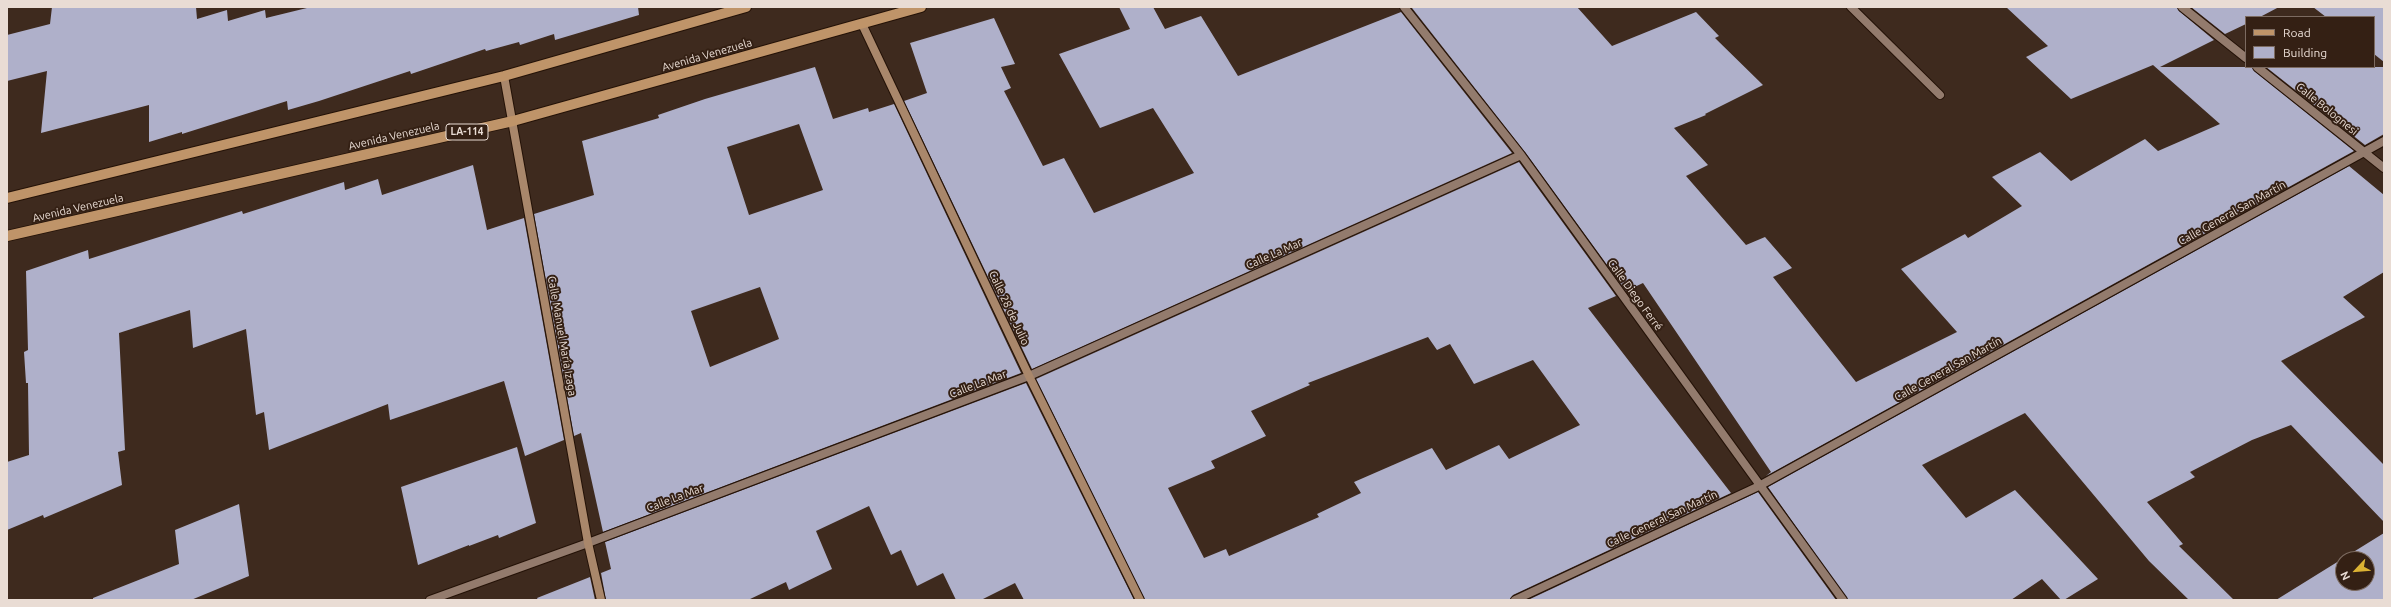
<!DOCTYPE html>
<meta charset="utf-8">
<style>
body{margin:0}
#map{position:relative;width:2391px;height:607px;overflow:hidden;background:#3e2a1e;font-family:Ubuntu,sans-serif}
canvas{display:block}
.frame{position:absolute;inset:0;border:8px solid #e9dcd4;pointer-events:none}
.legend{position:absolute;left:2245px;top:16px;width:130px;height:52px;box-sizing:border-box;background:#342014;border:1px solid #7c6b61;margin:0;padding:5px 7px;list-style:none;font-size:12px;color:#e9dcd4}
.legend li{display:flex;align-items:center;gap:8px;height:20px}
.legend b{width:20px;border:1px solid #7c6b61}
.north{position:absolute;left:2335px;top:551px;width:40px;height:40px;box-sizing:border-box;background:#342014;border:1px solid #7c6b61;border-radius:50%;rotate:244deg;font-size:11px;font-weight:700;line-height:16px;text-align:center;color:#e9dcd4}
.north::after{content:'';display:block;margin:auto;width:14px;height:18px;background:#dbb233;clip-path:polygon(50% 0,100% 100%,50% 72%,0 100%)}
</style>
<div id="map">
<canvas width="2391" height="607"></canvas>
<div class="frame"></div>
<ul class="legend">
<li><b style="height:5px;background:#bf9469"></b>Road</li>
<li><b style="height:11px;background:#afb0ca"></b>Building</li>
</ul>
<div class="north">N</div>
</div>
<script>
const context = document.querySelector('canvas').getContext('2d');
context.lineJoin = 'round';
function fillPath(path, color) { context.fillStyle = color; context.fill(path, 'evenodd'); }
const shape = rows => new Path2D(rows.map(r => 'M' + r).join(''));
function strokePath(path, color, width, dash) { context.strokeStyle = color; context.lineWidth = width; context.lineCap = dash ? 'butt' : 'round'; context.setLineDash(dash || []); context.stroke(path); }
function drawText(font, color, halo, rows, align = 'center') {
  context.font = font + ' Ubuntu,sans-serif'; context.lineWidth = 4; context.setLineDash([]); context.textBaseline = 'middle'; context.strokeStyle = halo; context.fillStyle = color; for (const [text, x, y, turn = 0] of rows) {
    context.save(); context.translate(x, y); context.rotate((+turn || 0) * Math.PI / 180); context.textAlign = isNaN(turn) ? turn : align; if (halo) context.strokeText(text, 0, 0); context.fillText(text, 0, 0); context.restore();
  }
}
const building = shape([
 [52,7,196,7,197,19,227,10,228,21,265,10,266,18,311,7,638,7,639,15,555,40,554,34,520,45,519,42,486,51,485,49,411,74,410,71,319,101,288,110,287,101,182,134,182,132,149,142,149,105,41,133,47,71,7,81,7,35,50,24],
 [1119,7,1153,7,1165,29,1201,16,1238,76,1401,12,1512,153,1032,369,904,101,927,93,910,43,994,18,1015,64,1001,67,1011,88,1004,91,1043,166,1064,158,1094,213,1194,173,1153,108,1100,128,1059,54,1130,29],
 [1416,7,1577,7,1612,46,1696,12,1719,36,1715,38,1763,85,1705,114,1706,115,1674,128,1708,165,1686,176,1746,245,1765,237,1792,268,1773,277,1856,382,1957,332,1901,269,1965,234,1968,238,2022,206,1992,177,2040,152,2071,181,2145,139,2158,151,2220,124,2153,65,2071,99,2026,57,2048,46,2006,7,2177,7,2179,11,2214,40,2160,67,2252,67,2254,71,2354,151,1766,476,1771,472,1643,283,1626,291,1525,152,1412,8],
 [2191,7,2279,7,2260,17,2246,17,2246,24,2225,34],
 [2313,7,2384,7,2384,62,2374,54,2374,17,2326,17],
 [815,67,833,119,868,108,869,112,894,104,1021,373,603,532,581,433,574,436,534,214,594,195,582,141,659,118,658,115,705,99],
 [799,124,823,190,749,215,727,147],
 [760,287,779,339,710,367,691,311],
 [2266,67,2384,67,2384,134,2365,145],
 [1519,162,1616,296,1588,308,1731,493,1513,595,1510,600,1145,600,1036,379],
 [1428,337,1437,350,1450,344,1474,384,1533,360,1580,425,1509,459,1499,445,1446,470,1432,448,1354,482,1361,493,1317,514,1319,517,1229,556,1226,549,1204,558,1168,488,1215,468,1211,461,1266,436,1251,411,1310,385,1308,383],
 [473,165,487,230,524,218,564,440,525,456,504,381,390,420,388,404,269,450,264,412,256,415,246,329,193,348,190,310,119,333,125,450,118,452,122,485,44,518,43,515,7,530,7,462,29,455,28,383,26,383,24,352,28,350,26,271,88,250,89,259,242,211,243,214,344,182,345,190,378,179,382,195],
 [2349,166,2384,195,2384,272,2343,297,2365,317,2281,361,2384,465,2384,522,2291,425,2252,440,2190,472,2195,477,2147,502,2183,544,2179,546,2234,600,2189,600,2149,561,2025,413,1922,465,1966,518,2015,490,2098,579,2064,600,2061,600,2042,579,2011,600,1848,600,1768,487],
 [1026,383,1134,600,1024,600,1015,583,981,600,956,600,943,573,917,586,901,550,891,555,869,506,816,531,832,569,789,590,786,582,748,600,606,600,601,573,611,569,605,542],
 [517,447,536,523,499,538,498,535,469,546,469,545,418,565,401,487],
 [1758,492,1836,600,1528,600],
 [239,504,249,576,191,600,93,600,93,598,179,564,175,530],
 [2384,533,2384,600,2276,600],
 [2343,559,2367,559,2367,583,2343,583],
 [590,577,595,600,538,600,537,598]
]);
const lane = shape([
 [1851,7,1940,95]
]);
const street = shape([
 [1404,7,1521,155,1843,600],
 [2182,7,2246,58],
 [2257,67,2384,168],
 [430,600,588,543,1029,376,1521,155],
 [1515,600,1759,486,2384,141]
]);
const secondary = shape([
 [862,24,1029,376,1140,600],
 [504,76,588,543,601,600]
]);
const primary = shape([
 [7,198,504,76,746,7],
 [7,236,513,121,921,7]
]);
const shields = [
 [467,132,42]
];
const shieldNames = [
 ["LA-114",467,132]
];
const streetNames = [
 ["Avenida Venezuela",707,55,-16],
 ["Calle Bolognesi",2327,109,39],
 ["Avenida Venezuela",394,136,-13],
 ["Avenida Venezuela",78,208,-13],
 ["Calle General San Martín",2232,213,-29],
 ["Calle La Mar",1274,254,-24],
 ["Calle Diego Ferré",1635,295,54],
 ["Calle 28 de Julio",1009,308,65],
 ["Calle Manuel María Izaga",562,336,80],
 ["Calle General San Martín",1948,369,-29],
 ["Calle La Mar",978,384,-21],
 ["Calle La Mar",675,498,-21],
 ["Calle General San Martín",1662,519,-25]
];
fillPath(building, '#afb0ca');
strokePath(lane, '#241207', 10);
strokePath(street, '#241207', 10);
strokePath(secondary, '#241207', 10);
strokePath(primary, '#241207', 12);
strokePath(lane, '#937b6d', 8);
strokePath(street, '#937b6d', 8);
strokePath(secondary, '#a9876b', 8);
strokePath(primary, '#bf9469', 10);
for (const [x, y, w] of shields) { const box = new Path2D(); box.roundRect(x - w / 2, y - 8, w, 16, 3); context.fillStyle = '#342014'; context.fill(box); strokePath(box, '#e9dcd4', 1); }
drawText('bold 10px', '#e9dcd4', null, shieldNames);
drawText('11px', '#e9dcd4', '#342014', streetNames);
</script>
